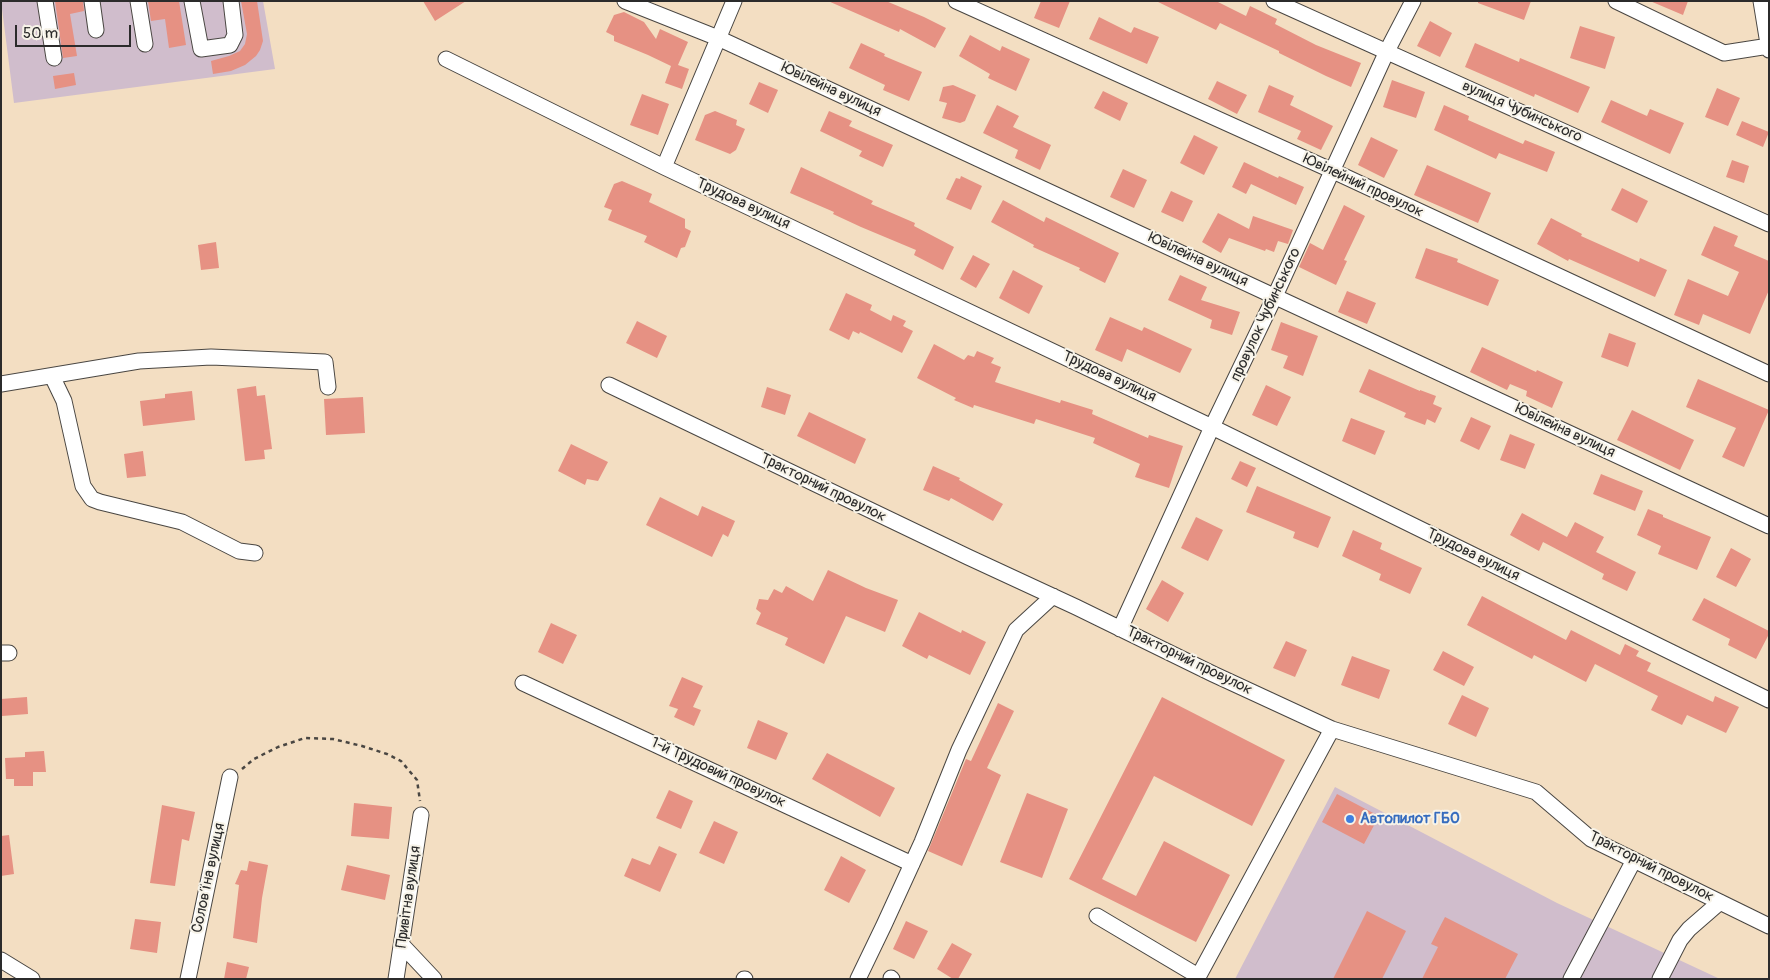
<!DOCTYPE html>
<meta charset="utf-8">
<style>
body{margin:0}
#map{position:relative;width:1770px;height:980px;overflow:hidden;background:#f3dec2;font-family:Pangolin,sans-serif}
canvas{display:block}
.frame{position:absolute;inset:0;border:2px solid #2b2b2b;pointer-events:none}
.scale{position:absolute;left:15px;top:25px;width:116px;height:22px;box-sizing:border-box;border:2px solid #2b2b2b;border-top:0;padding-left:6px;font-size:15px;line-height:18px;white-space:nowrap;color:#2b2b2b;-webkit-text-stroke:4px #f7f3e8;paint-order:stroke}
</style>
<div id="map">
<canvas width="1770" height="980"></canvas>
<div class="frame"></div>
<div class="scale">50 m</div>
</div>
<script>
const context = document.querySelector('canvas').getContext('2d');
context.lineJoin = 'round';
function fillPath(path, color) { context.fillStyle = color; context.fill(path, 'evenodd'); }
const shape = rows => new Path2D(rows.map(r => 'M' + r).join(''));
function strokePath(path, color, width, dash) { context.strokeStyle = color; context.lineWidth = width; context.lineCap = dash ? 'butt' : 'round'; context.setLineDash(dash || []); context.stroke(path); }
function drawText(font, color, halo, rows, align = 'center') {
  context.font = font + ' Pangolin,sans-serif'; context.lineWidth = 4; context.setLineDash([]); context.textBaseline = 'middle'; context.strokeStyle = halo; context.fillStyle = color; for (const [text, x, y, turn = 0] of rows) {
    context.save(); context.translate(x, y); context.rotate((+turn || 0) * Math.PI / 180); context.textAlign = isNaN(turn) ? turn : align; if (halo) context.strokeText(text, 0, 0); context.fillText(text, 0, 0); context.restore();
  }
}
const industrial = shape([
 [1,1,263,1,275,69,14,103],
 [1335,787,1557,903,1720,979,1235,979]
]);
const building = shape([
 [55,1,83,1,84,11,70,14,77,56,63,58],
 [148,1,179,1,186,45,169,48,165,19,151,21],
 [241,1,257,1,263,41,260,50,256,56,245,65,231,71,213,74,211,61,229,56,240,51,245,44,247,34],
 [423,1,466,1,435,21],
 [828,1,886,1,924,17,946,28,935,48,900,29,899,32],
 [1041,1,1070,1,1059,28,1034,18],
 [1156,1,1216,1,1246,16,1250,6,1277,19,1275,24,1316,45,1361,63,1351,87,1326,76,1279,53,1279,51,1220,23,1216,30],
 [1478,1,1531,1,1524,20,1478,3],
 [1650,1,1688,1,1683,15],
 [624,12,644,22,656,39,660,29,688,42,678,65,689,69,682,89,665,83,671,66,648,55,614,41,614,36,606,32,614,15],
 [1099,17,1131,33,1134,27,1159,37,1147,64,1089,39],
 [1430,21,1452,33,1440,57,1417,46],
 [1580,26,1615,37,1605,69,1570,58],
 [970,35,1000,51,1002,46,1030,59,1016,91,988,78,990,74,959,56],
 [861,43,885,54,884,56,922,72,909,101,883,90,885,85,849,68],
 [1475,43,1519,62,1520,58,1590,87,1578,113,1535,94,1534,97,1465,67],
 [74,73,76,85,55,89,53,76],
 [1392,80,1425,92,1416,118,1383,107],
 [1217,81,1247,95,1237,114,1208,99],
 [759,82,778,90,768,113,749,104],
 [953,85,976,95,965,121,960,123,942,118,947,103,939,101,943,87],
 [1269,85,1294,96,1290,105,1333,126,1321,150,1297,139,1301,131,1258,112],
 [1717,88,1740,98,1728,126,1705,117],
 [1103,91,1128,103,1120,121,1094,108],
 [642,94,669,104,658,135,630,125],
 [1611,100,1647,116,1650,109,1684,123,1670,154,1601,122],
 [997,105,1019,116,1013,127,1051,145,1040,170,1015,158,1018,150,983,133],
 [1444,105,1469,116,1468,120,1523,144,1525,140,1555,152,1547,172,1499,153,1496,159,1434,130],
 [715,111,737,120,736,125,745,129,736,150,730,154,695,140,705,115],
 [829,111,852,121,849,126,893,145,883,167,859,156,862,151,820,131],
 [1742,121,1769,132,1763,147,1736,135],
 [1194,135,1218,147,1204,175,1180,163],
 [1371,137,1398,150,1384,178,1358,165],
 [1732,160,1749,166,1744,183,1726,177],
 [1244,162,1278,178,1279,176,1304,187,1296,205,1251,184,1246,194,1232,187],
 [1427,165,1491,193,1478,223,1414,195],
 [801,167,873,201,871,204,915,223,914,226,954,247,943,270,914,255,916,250,861,227,833,214,834,212,790,193],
 [1123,169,1147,180,1134,208,1110,197],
 [961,176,982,186,971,210,946,199,956,178,960,179],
 [622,181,652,194,649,202,685,219,685,228,691,231,685,247,681,248,677,258,644,242,647,236,608,220,612,210,604,207,614,184],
 [1622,188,1648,201,1637,223,1611,210],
 [1171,191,1193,201,1183,222,1161,212],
 [1003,200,1044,222,1046,217,1119,253,1105,283,1079,270,1080,268,1033,247,1034,245,991,222],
 [1344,205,1365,216,1344,260,1347,261,1336,285,1299,267,1310,243,1323,250],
 [1218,213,1249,229,1253,216,1293,230,1288,244,1278,241,1274,252,1266,249,1265,251,1229,238,1221,253,1202,242],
 [1551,218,1582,234,1581,236,1639,262,1640,258,1667,270,1655,297,1569,259,1568,261,1537,244],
 [1714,226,1738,236,1734,246,1769,261,1769,290,1750,334,1703,314,1699,325,1674,315,1688,279,1728,296,1739,272,1701,255],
 [216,242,219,268,201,270,198,245],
 [1426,248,1458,259,1457,262,1499,280,1488,306,1415,278],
 [973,255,990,264,976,288,960,279],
 [1013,270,1043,286,1029,314,999,298],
 [1180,275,1207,287,1201,300,1240,312,1232,335,1210,328,1212,320,1168,300],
 [1347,291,1376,303,1367,324,1338,312],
 [846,293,872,305,870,310,891,321,893,315,906,321,903,326,913,331,902,353,860,332,859,334,853,331,849,340,829,330],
 [1110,317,1142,331,1144,327,1192,349,1180,373,1127,349,1122,362,1095,350],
 [637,321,667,336,657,358,626,343],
 [1281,322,1318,336,1303,376,1283,368,1288,356,1271,350],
 [1609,333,1636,343,1628,367,1601,357],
 [934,344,964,360,968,355,974,357,977,351,994,358,991,363,1001,367,995,382,1060,403,1061,400,1093,410,1092,414,1148,438,1149,435,1183,446,1169,488,1135,477,1140,464,1093,443,1095,438,1036,419,1034,424,974,405,973,408,954,400,956,398,917,378],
 [1482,347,1536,372,1537,370,1563,382,1552,408,1526,396,1527,391,1510,384,1507,390,1470,372],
 [1369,369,1420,391,1420,390,1436,396,1433,404,1442,408,1435,423,1427,419,1425,425,1404,417,1406,413,1359,392],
 [1698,379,1769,410,1744,467,1722,457,1736,428,1686,407],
 [1266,385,1291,397,1277,426,1252,415],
 [256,386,257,396,265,395,272,449,264,450,265,459,245,461,237,389],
 [767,387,791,395,785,415,761,407],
 [192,391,195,420,143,426,140,401,165,398,165,394],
 [363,397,365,433,326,435,324,399],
 [1632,410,1694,440,1680,470,1617,440],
 [809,412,866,439,855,464,797,436],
 [1471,417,1491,426,1479,450,1460,441],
 [1351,418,1385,431,1375,455,1342,441],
 [1510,434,1535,444,1525,469,1500,460],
 [571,444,608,462,598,481,587,479,585,485,558,471],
 [143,451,146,476,127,478,124,454],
 [1240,461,1256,468,1247,487,1231,479],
 [933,466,960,478,959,480,1003,504,993,521,951,498,949,501,923,490],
 [1601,474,1643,491,1635,511,1593,494],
 [1257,486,1331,517,1318,548,1293,538,1295,532,1246,512],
 [660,497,698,516,702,506,735,521,728,537,723,534,712,557,646,525],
 [1648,509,1663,515,1663,517,1711,537,1697,570,1658,554,1661,546,1637,535],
 [1522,513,1567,537,1575,522,1604,537,1596,552,1636,572,1627,591,1602,579,1604,574,1543,542,1539,551,1510,535],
 [1196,517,1223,530,1208,561,1181,548],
 [1353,530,1382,543,1380,549,1422,568,1410,594,1379,580,1381,574,1342,556],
 [1731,548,1751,559,1736,587,1716,577],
 [828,570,866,588,898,600,885,632,846,616,824,664,785,645,788,638,756,624,761,613,756,609,759,599,768,600,774,589,782,593,786,586,813,601],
 [1162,580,1184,593,1168,622,1146,609],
 [1482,596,1566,640,1571,630,1620,655,1625,644,1639,651,1636,656,1651,663,1647,671,1713,702,1715,696,1739,707,1726,733,1687,715,1682,725,1651,710,1658,696,1595,664,1586,682,1534,655,1532,659,1467,625],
 [1704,598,1769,631,1769,634,1756,659,1728,645,1730,639,1692,620],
 [919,612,961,633,962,630,986,642,970,675,929,655,927,659,902,646],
 [551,623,577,635,563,664,538,652],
 [1286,641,1307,650,1295,677,1273,668],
 [1443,651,1474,667,1464,686,1433,670],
 [1352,656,1390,670,1379,699,1341,685],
 [682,677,703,686,693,707,701,710,694,726,674,717,678,709,669,706],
 [1462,695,1489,708,1476,737,1448,724],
 [27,697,28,714,2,716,1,699],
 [1162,697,1285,760,1252,826,1154,776,1102,879,1136,896,1164,841,1230,875,1196,942,1069,879],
 [998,703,1014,711,987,768,1001,775,962,866,928,851,966,759,971,761],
 [758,720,788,733,776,760,747,748],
 [44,751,46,772,33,772,33,786,14,786,14,779,6,779,5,758,25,757,25,752],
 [827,753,895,788,880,817,812,779],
 [669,790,693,801,681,829,656,818],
 [1027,793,1068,809,1042,878,1000,862],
 [1337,794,1379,816,1364,844,1322,822],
 [354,803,392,807,389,839,351,836],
 [162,805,195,812,189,841,182,839,175,886,150,883],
 [714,821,738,832,724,864,699,853],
 [9,835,14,874,1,876,1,836],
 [659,846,677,854,660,892,624,876,632,858,650,865],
 [841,856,866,870,849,903,824,890],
 [249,861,268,865,262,898,257,943,233,938,239,885,235,884,241,870,247,871],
 [347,865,390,875,385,900,341,890],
 [1367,911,1406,931,1382,979,1333,979],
 [1445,917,1518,954,1505,979,1422,979,1438,947,1431,944],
 [135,919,161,922,157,953,130,949],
 [906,921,928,931,914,959,893,949],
 [952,943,972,954,958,979,953,979,937,969],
 [227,962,249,967,246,979,224,979]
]);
const path = shape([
 [242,769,254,759,278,747,305,738,333,739,362,746,387,754,401,761,417,780,420,801]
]);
const minor = shape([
 [45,1,54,58],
 [92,1,96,30],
 [138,1,145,44],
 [192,1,201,49,230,45,235,35,231,1],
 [625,1,718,38,1769,526],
 [956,1,1333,171,1769,374],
 [1274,1,1769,224],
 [1616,1,1724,53,1769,46],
 [1761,1,1769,50],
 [446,59,664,167,1212,427,1769,700],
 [664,167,734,1],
 [52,376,64,401,83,486,92,499,100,502,182,522,239,551,255,553],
 [1,384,139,361,211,357,325,362,328,387],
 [609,385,968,557,1076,607,1213,674,1332,729,1536,792,1591,839,1769,926],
 [1120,629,1212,427,1275,296,1387,51,1413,1],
 [1,653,9,653],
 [523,683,912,864],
 [1097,916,1198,976],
 [402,945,434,979],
 [1,960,32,979],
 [891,978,892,979],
 [188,979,230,777],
 [396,979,421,815],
 [744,979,745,979],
 [858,979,884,925,922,842,959,750,1016,630,1053,596],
 [1197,979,1332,729],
 [1571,979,1634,860],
 [1660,979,1680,940,1689,929,1720,902]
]);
const markers = [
 [1350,819,5,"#3f7fe0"]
];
const streetNames = [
 ["Ювілейна вулиця",831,90,25],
 ["вулиця Чубинського",1522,112,24],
 ["Ювілейний провулок",1363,186,25],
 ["Трудова вулиця",743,204,25],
 ["Ювілейна вулиця",1198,260,25],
 ["провулок Чубинського",1266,315,-65],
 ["Трудова вулиця",1109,377,25],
 ["Ювілейна вулиця",1565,431,25],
 ["Тракторний провулок",823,488,26],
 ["Трудова вулиця",1473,555,26],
 ["Тракторний провулок",1189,661,26],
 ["1-й Трудовий провулок",718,773,25],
 ["Тракторний провулок",1651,867,27],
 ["Соловʼїна вулиця",209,878,-78],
 ["Привітна вулиця",409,897,-82]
];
const shopNames = [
 ["Автопилот ГБО",1360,819]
];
fillPath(industrial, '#d0bdcc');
fillPath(building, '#e69183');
strokePath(minor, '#494642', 17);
strokePath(path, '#494642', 2.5, [4, 4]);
strokePath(minor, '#fff', 15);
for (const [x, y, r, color] of markers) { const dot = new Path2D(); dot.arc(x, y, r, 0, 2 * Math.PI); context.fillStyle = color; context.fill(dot); strokePath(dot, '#f7f3e8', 2); }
drawText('15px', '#2b2b2b', '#f7f3e8', streetNames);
drawText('bold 15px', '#366cbe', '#f7f3e8', shopNames, 'left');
</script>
